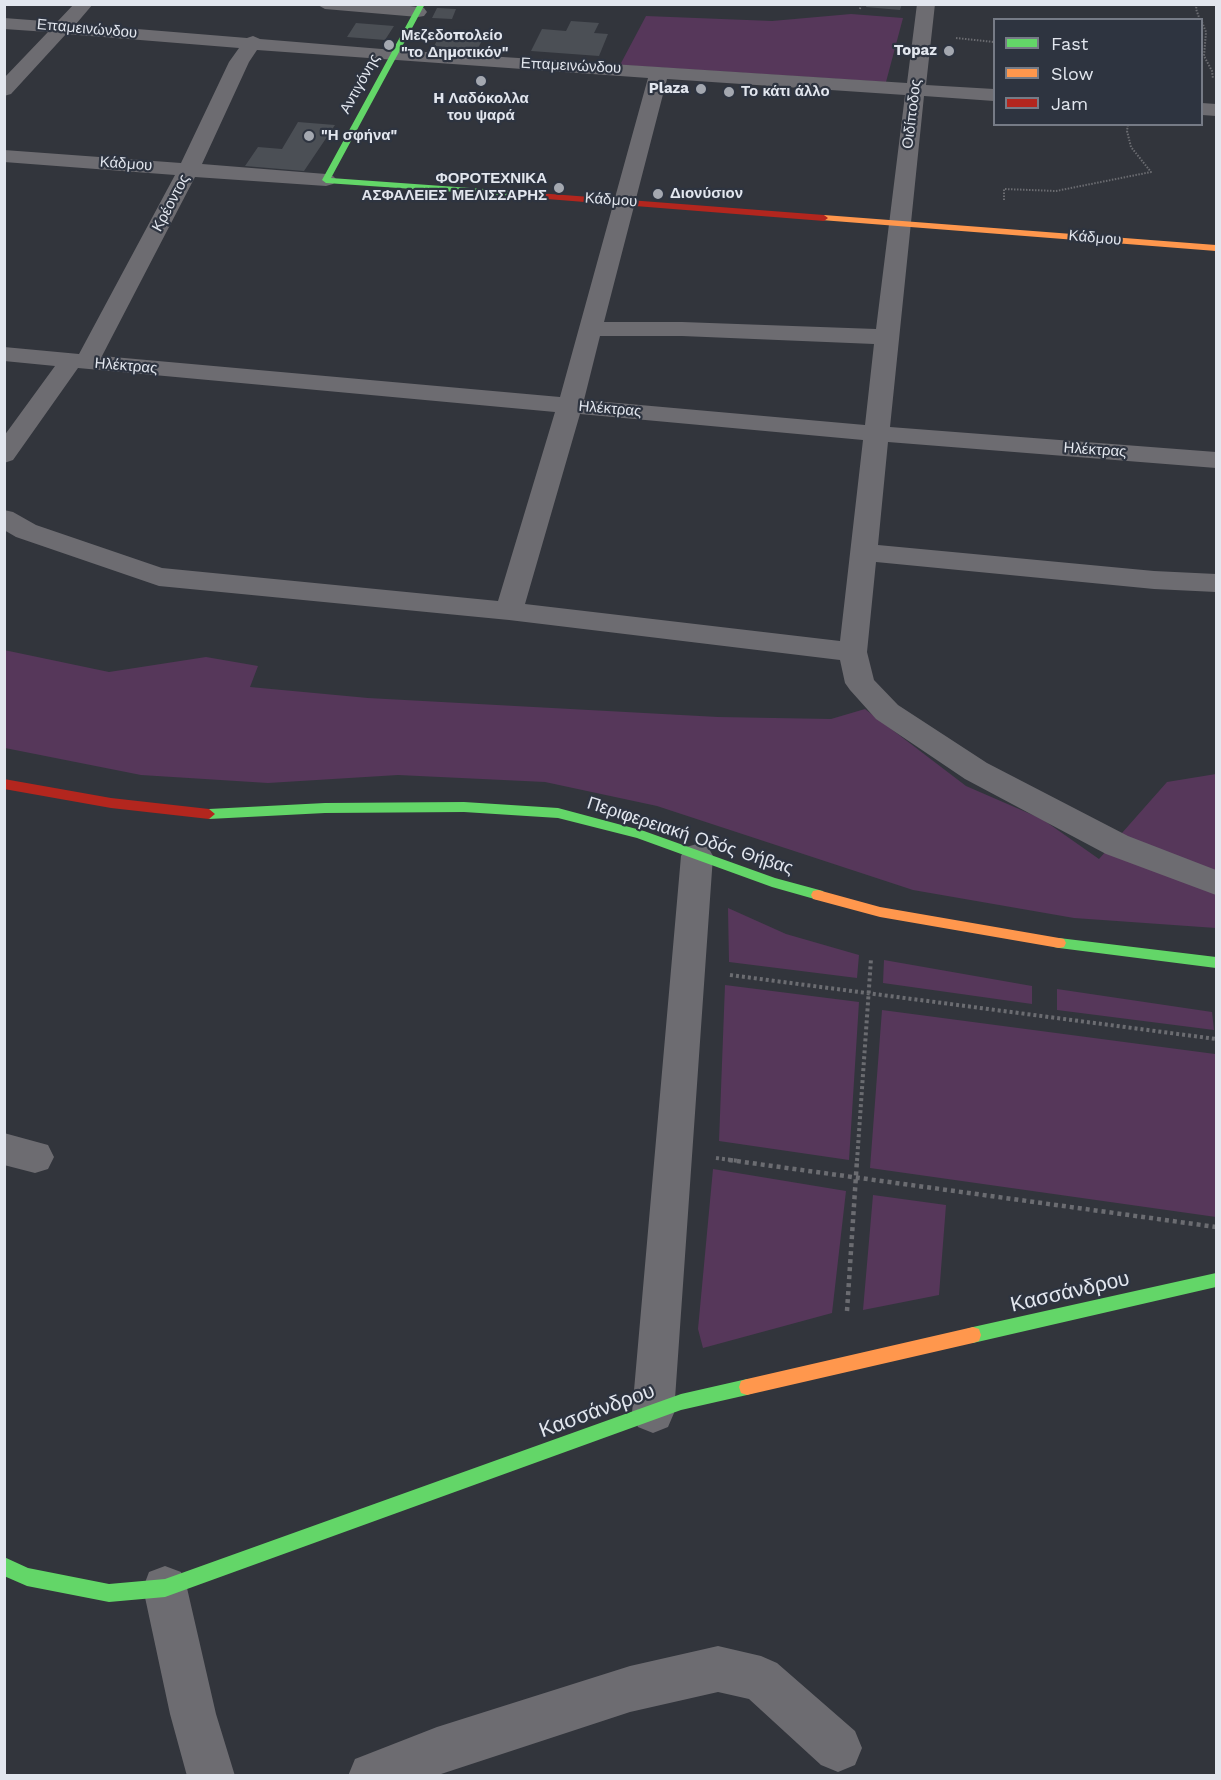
<!DOCTYPE html>
<meta charset="utf-8">
<style>
body{margin:0}
#map{position:relative;width:1221px;height:1780px;overflow:hidden;background:#32353c;font-family:"Work Sans",sans-serif}
canvas{display:block}
.frame{position:absolute;inset:0;border:6px solid #e2e6ee;pointer-events:none}
.legend{position:absolute;left:993px;top:18px;width:210px;height:108px;box-sizing:border-box;background:#2e3440;border:2px solid #767b86;margin:0;padding:8px 10px;list-style:none;font-size:18px;color:#e2e6ee}
.legend li{display:flex;align-items:center;gap:12px;height:30px}
.legend b{width:30px;border:2px solid #767b86}
</style>
<div id="map">
<canvas width="1221" height="1780"></canvas>
<div class="frame"></div>
<ul class="legend">
<li><b style="height:8px;background:#63d668"></b>Fast</li>
<li><b style="height:8px;background:#ff974d"></b>Slow</li>
<li><b style="height:8px;background:#b3261e"></b>Jam</li>
</ul>
</div>
<script>
const context = document.querySelector('canvas').getContext('2d');
context.lineJoin = 'round';
function fillPath(path, color) { context.fillStyle = color; context.fill(path, 'evenodd'); }
const shape = rows => new Path2D(rows.map(r => 'M' + r).join(''));
function strokePath(path, color, width, dash) { context.strokeStyle = color; context.lineWidth = width; context.lineCap = dash ? 'butt' : 'round'; context.setLineDash(dash || []); context.stroke(path); }
function drawText(font, color, halo, rows, align = 'center') {
  context.font = font + ' "Work Sans",sans-serif'; context.lineWidth = 4.5; context.setLineDash([]); context.textBaseline = 'middle'; context.strokeStyle = halo; context.fillStyle = color; for (const [text, x, y, turn = 0] of rows) {
    context.save(); context.translate(x, y); context.rotate((+turn || 0) * Math.PI / 180); context.textAlign = isNaN(turn) ? turn : align; if (halo) context.strokeText(text, 0, 0); context.fillText(text, 0, 0); context.restore();
  }
}
const green = shape([
 [851,14,903,18,886,82,620,65,646,16,772,21],
 [4,650,109,672,206,657,258,666,250,687,368,698,718,717,831,719,865,709,966,786,1042,819,1099,859,1167,782,1216,774,1216,928,1074,918,913,890,657,806,545,782,398,775,268,783,141,775,5,748],
 [728,908,786,934,859,955,857,978,729,962],
 [884,960,1032,986,1032,1004,883,983],
 [725,985,859,1002,849,1160,719,1141],
 [1057,989,1212,1012,1214,1030,1057,1010],
 [882,1010,1215,1054,1216,1217,870,1168],
 [713,1169,846,1191,832,1313,703,1348,698,1329],
 [873,1195,946,1205,939,1295,863,1310]
]);
const building = shape([
 [867,4,902,4,900,10,866,7],
 [437,8,456,9,452,19,432,18],
 [571,21,599,23,594,33,608,34,599,56,531,51,542,29,566,31],
 [356,23,394,26,385,40,347,37],
 [443,30,486,33,477,50,434,46],
 [298,122,335,125,304,171,245,166,258,147,282,149]
]);
const pathFar2 = shape([
 [1197,4,1196,9,1200,20],
 [860,9,861,4],
 [1202,22,1206,32,1204,56,1212,71,1213,79],
 [956,38,994,42],
 [1004,200,1004,189,1056,191,1151,172,1131,147,1127,131,1128,124]
]);
const pathFar1 = shape([
 [730,975,1216,1039],
 [716,1158,739,1161],
 [857,1161,871,959]
]);
const path = shape([
 [729,1160,1216,1227],
 [847,1311,857,1160]
]);
const street = shape([
 [74,4,93,4,76,24,247,38,253,36,260,39,394,50,907,83,917,4,935,4,926,85,994,89,994,101,924,96,890,427,1216,452,1216,468,888,442,878,545,1154,571,1216,574,1216,592,1154,589,876,562,867,652,874,680,898,705,987,763,1128,836,1216,870,1216,895,1106,854,965,779,876,719,850,690,845,683,840,660,509,620,159,586,16,537,4,530,4,510,13,512,36,525,162,568,498,601,555,412,78,368,13,460,4,463,4,436,55,366,4,361,4,347,79,354,175,175,4,162,4,150,181,163,229,62,239,48,66,34,11,94,4,96,4,78,48,32,4,29,4,18,57,22,74,4],
 [257,50,648,78,560,397,102,356,195,177,326,186,333,184,337,180,333,176,326,174,202,164,249,62,257,50],
 [667,79,905,95,876,329,682,322,604,322,667,79],
 [600,336,682,336,874,344,865,425,584,400,600,336],
 [580,414,863,440,840,641,525,604,580,414],
 [316,4,394,4,418,7,424,8,427,12,424,16,418,17,325,9,316,4],
 [1202,103,1216,104,1216,116,1202,115,1202,103],
 [697,844,708,847,713,856,674,1413,668,1427,653,1433,638,1427,632,1413,681,856,686,847,697,844],
 [4,1133,48,1145,54,1157,48,1169,35,1173,4,1165,4,1133],
 [165,1566,181,1572,187,1588,216,1714,235,1776,187,1776,170,1714,143,1588,149,1572,165,1566],
 [718,1646,761,1656,777,1663,855,1731,862,1748,855,1765,838,1772,821,1765,749,1699,718,1692,630,1712,435,1776,348,1776,355,1759,437,1727,630,1666,718,1646]
]);
const fast = shape([
 [418,4,425,4,331,178,512,191,516,194,515,196,326,183,322,180,418,4],
 [464,802,558,808,644,831,775,878,823,891,825,895,823,899,818,900,772,887,637,838,558,818,464,812,325,813,209,819,203,814,209,809,325,803,464,802],
 [1059,938,1216,957,1216,968,1059,948,1054,947,1052,943,1054,939,1059,938],
 [1216,1273,1216,1287,973,1343,967,1341,965,1335,967,1329,973,1327,1216,1273],
 [747,1379,753,1381,755,1387,753,1393,747,1395,681,1410,165,1597,109,1602,27,1586,4,1576,4,1557,28,1568,109,1584,165,1579,681,1394,747,1379]
]);
const slow = shape([
 [824,215,1216,245,1216,251,821,220,820,218,824,215],
 [818,890,880,907,1059,938,1064,939,1066,943,1064,947,1059,948,880,917,813,899,811,895,813,891,818,890],
 [973,1327,979,1329,981,1335,979,1341,973,1343,747,1395,741,1393,739,1387,741,1381,747,1379,973,1327]
]);
const jam = shape([
 [512,191,824,215,828,218,824,221,509,196,508,194,512,191],
 [4,779,111,798,209,809,215,814,209,819,111,808,4,789,4,779]
]);
const markers = [
 [389,45,6,"#a4a8b0"],
 [949,51,6,"#a4a8b0"],
 [481,81,6,"#a4a8b0"],
 [701,89,6,"#a4a8b0"],
 [729,92,6,"#a4a8b0"],
 [309,136,6,"#a4a8b0"],
 [559,188,6,"#a4a8b0"],
 [658,194,6,"#a4a8b0"]
];
const farStreetnames = [
 ["Επαμεινώνδου",87,29,5],
 ["Επαμεινώνδου",571,66,3],
 ["Αντιγόνης",360,84,-61],
 ["Οιδίποδος",912,114,-83],
 ["Κάδμου",126,164,4],
 ["Κάδμου",611,200,4],
 ["Κρέοντος",171,203,-62],
 ["Κάδμου",1095,238,5],
 ["Ηλέκτρας",126,366,5],
 ["Ηλέκτρας",610,409,5],
 ["Ηλέκτρας",1095,450,4]
];
const farPoinames = [
 ["Μεζεδοπολείο",401,36],
 ["\"το Δημοτικόν\"",401,53],
 ["Topaz",937,51,"right"],
 ["Plaza",689,89,"right"],
 ["Το κάτι άλλο",741,92],
 ["H Λαδόκολλα",481,99,"center"],
 ["του ψαρά",481,116,"center"],
 ["\"Η σφήνα\"",321,136],
 ["ΦΟΡΟΤΕΧΝΙΚΑ",547,179,"right"],
 ["ΑΣΦΑΛΕΙΕΣ ΜΕΛΙΣΣΑΡΗΣ",547,196,"right"],
 ["Διονύσιον",670,194]
];
const streetNames = [
 ["Περιφερειακή Οδός Θήβας",690,836,18]
];
const nearStreetnames = [
 ["Κασσάνδρου",1070,1292,-13],
 ["Κασσάνδρου",597,1411,-20]
];
fillPath(green, '#56375a');
fillPath(building, '#4b4f55');
strokePath(pathFar2, '#6b6c71', 2, [1.5, 1.5]);
strokePath(pathFar1, '#6b6c71', 4, [3, 3]);
strokePath(path, '#6b6c71', 4.5, [4, 4]);
fillPath(street, '#6d6c71');
fillPath(fast, '#63d668');
fillPath(slow, '#ff974d');
fillPath(jam, '#b3261e');
for (const [x, y, r, color] of markers) { const dot = new Path2D(); dot.arc(x, y, r, 0, 2 * Math.PI); context.fillStyle = color; context.fill(dot); strokePath(dot, '#2e3440', 2); }
drawText('15px', '#e2e6ee', '#2e3440', farStreetnames);
drawText('bold 15px', '#e2e6ee', '#2e3440', farPoinames, 'left');
drawText('18px', '#e2e6ee', '#2e3440', streetNames);
drawText('21px', '#e2e6ee', '#2e3440', nearStreetnames);
</script>
